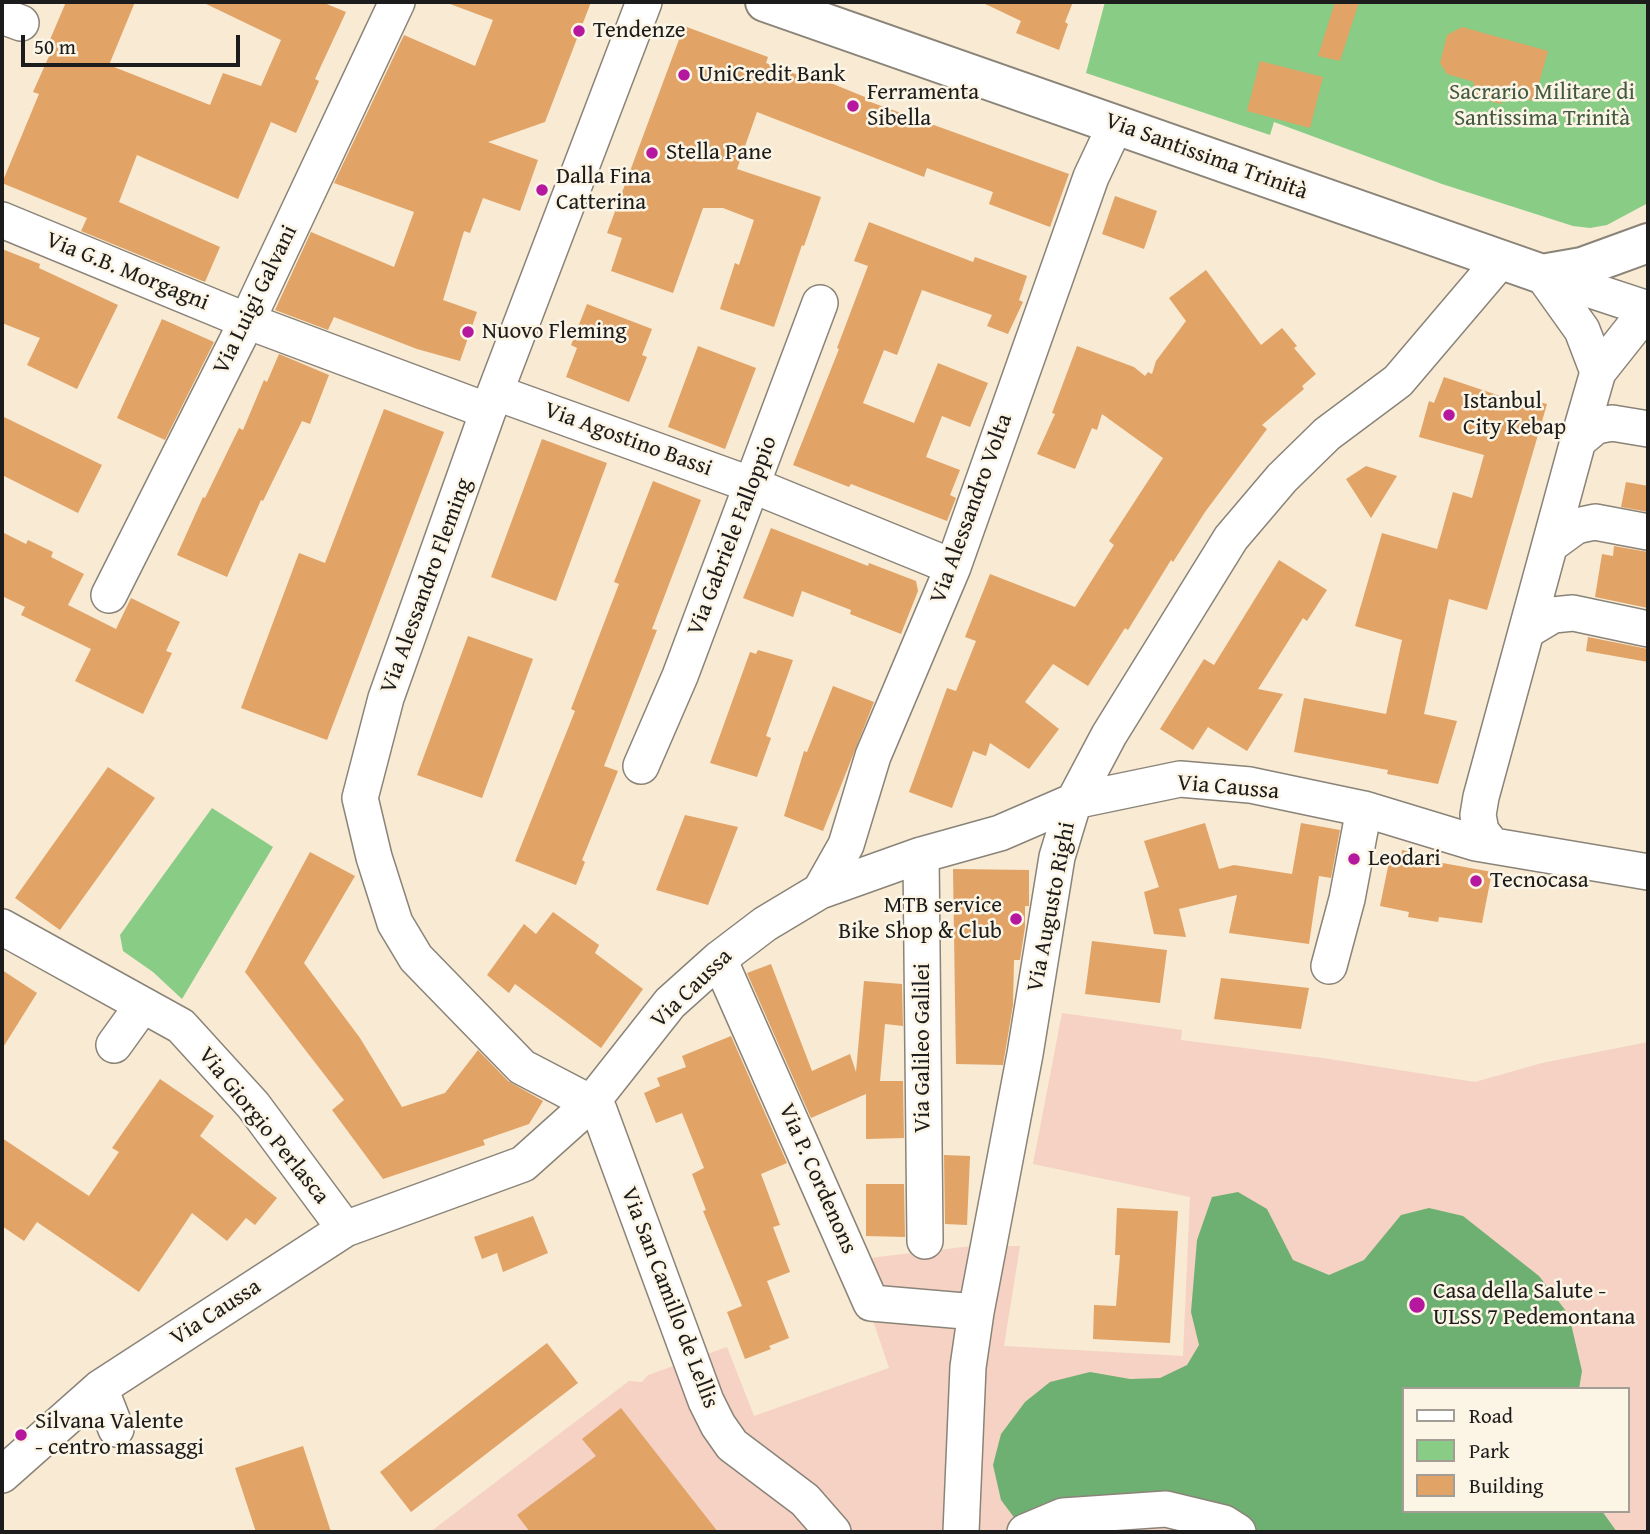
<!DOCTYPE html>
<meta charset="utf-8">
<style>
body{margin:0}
#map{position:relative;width:1650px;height:1534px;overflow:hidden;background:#f8ead3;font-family:"Gentium Book Plus",serif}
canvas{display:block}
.frame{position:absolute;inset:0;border:4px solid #1c1c1c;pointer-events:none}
.legend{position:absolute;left:1402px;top:1387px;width:228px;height:126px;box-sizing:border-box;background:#fcf5e5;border:2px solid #a29e95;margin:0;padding:9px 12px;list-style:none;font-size:21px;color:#1c1c1c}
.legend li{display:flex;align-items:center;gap:14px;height:35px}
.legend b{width:35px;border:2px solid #a29e95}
.scale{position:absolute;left:21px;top:35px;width:219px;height:32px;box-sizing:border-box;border:4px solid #1c1c1c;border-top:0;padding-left:9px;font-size:21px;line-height:24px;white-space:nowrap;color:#1c1c1c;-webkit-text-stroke:5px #fcf5e5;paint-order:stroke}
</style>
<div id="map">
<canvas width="1650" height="1534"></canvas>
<div class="frame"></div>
<ul class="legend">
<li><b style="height:9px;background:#fff"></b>Road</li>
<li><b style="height:19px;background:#88cc85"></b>Park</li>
<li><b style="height:19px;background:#e1a366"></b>Building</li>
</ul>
<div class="scale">50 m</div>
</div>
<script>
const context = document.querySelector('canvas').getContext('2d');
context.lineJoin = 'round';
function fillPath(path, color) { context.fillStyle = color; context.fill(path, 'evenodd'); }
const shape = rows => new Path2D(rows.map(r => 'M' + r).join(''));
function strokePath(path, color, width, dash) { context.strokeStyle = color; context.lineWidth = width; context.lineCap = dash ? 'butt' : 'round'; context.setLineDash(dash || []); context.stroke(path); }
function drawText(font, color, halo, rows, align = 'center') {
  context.font = font + ' "Gentium Book Plus",serif'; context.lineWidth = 5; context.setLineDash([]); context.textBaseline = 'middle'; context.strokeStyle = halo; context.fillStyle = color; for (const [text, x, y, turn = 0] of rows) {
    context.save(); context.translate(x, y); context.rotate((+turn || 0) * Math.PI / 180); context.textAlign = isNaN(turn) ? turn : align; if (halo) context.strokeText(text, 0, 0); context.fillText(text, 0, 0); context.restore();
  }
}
const built = shape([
 [1062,1013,1182,1030,1181,1040,1323,1058,1475,1082,1542,1063,1648,1042,1648,1532,430,1532,629,1381,642,1382,648,1375,727,1347,754,1416,889,1368,854,1264,869,1258,972,1246,1020,1246,1004,1346,1183,1356,1190,1197,1033,1164],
 [1403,1389,1627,1389,1627,1511,1403,1511]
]);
const green = shape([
 [1105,2,1648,2,1648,203,1607,225,1590,228,1573,226,1442,184,1274,122,1270,135,1086,73],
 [212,808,273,847,182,999,153,972,123,951,120,935]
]);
const forest = shape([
 [1238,1192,1267,1209,1293,1260,1329,1275,1364,1260,1401,1215,1429,1208,1463,1216,1539,1276,1569,1315,1582,1371,1579,1389,1403,1389,1403,1511,1602,1511,1617,1532,1258,1532,1230,1517,1019,1524,1001,1500,993,1465,1001,1434,1025,1402,1050,1382,1090,1372,1130,1379,1160,1378,1187,1365,1199,1345,1191,1312,1197,1240,1212,1197]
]);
const building = shape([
 [66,2,135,2,109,65,210,105,223,73,261,86,281,40,202,2,322,2,346,12,315,79,319,81,296,133,271,122,238,199,137,155,119,202,220,247,205,282,81,231,87,218,2,183,39,94,33,92,54,45,49,42],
 [451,2,591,2,545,122,488,142,538,160,520,211,483,198,470,233,464,231,443,300,477,312,460,361,417,349,334,317,328,330,275,310,311,232,394,267,414,212,334,183,404,35,475,66,493,20,450,4],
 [981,2,1073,2,1065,22,1068,24,1059,50,1016,33,1021,21],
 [1335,2,1359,2,1340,61,1318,56],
 [684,26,768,57,766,63,814,81,816,77,865,97,865,100,1069,174,1050,227,989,204,993,192,927,168,924,177,757,112,737,169,821,197,804,246,802,245,774,327,720,309,735,263,739,265,754,220,723,208,703,208,673,293,611,271,622,238,607,233],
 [1462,27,1548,51,1534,101,1504,93,1501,104,1471,96,1474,82,1447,74,1440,63,1447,35],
 [1260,61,1323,77,1310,128,1247,111],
 [1115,196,1157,211,1144,249,1102,234],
 [869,222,973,262,975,257,1027,276,1019,300,1023,302,1008,334,987,326,992,315,922,290,897,355,884,350,863,403,914,423,938,363,988,383,970,427,942,416,926,457,960,470,950,495,956,498,947,521,851,484,849,487,793,465,839,349,837,348,868,266,854,261],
 [2,249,40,264,39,268,118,305,77,389,27,365,40,338,2,323],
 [1206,270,1261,345,1282,328,1297,346,1294,348,1316,374,1302,386,1304,389,1262,425,1267,429,1205,512,1173,562,1171,560,1128,630,1125,628,1088,686,1053,664,1025,702,1059,729,1029,769,990,743,986,756,973,751,952,808,909,792,947,688,956,691,976,641,965,637,990,574,1075,607,1114,545,1109,541,1163,458,1102,414,1097,430,1092,428,1075,469,1037,454,1055,414,1052,413,1077,346,1134,367,1145,376,1148,372,1152,374,1156,361,1186,321,1169,298],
 [587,304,652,329,642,355,647,357,629,402,566,377,577,348,571,345],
 [162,319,214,342,165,440,117,418],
 [698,346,756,368,725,449,668,427],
 [279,354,329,375,310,424,302,421,263,501,261,500,227,577,177,555,203,497,205,498,239,428,243,430,264,380,267,382],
 [1444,377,1509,399,1510,394,1547,404,1487,610,1449,599,1424,714,1457,721,1438,784,1387,774,1388,770,1294,752,1304,698,1386,714,1402,640,1355,626,1382,533,1437,549,1453,492,1472,498,1484,455,1419,437,1429,401,1434,403],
 [384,409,444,432,327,740,241,708,299,553,325,563],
 [2,416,102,465,78,513,2,475],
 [542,439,607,463,556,601,491,577],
 [1366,466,1397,476,1371,518,1346,479],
 [653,481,701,500,652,629,657,630,604,766,618,771,582,860,585,862,576,885,515,861,575,711,571,709,619,584,614,582],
 [1626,482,1648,486,1648,512,1621,507],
 [771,528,868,566,869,563,916,581,918,591,901,634,850,614,851,610,802,591,793,617,743,598],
 [2,532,26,544,28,540,53,552,51,557,84,574,68,605,116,629,131,598,180,622,166,651,172,653,143,714,75,681,91,649,21,615,25,607,2,596],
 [1614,546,1648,552,1648,608,1595,597,1602,554,1613,556],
 [1279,560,1327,590,1307,621,1303,618,1258,689,1283,694,1247,751,1208,727,1193,750,1160,729,1204,659,1214,665],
 [468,636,533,659,482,798,417,775],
 [1588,637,1648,649,1648,662,1586,651],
 [758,650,793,660,766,736,771,738,757,777,710,763,750,652,756,654],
 [833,686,874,702,823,831,784,816,804,751,807,752],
 [108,767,155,798,60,930,15,898],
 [685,815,738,827,708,905,656,890],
 [1205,823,1219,869,1234,865,1292,874,1301,823,1340,830,1331,878,1319,876,1309,944,1229,933,1237,895,1179,909,1186,937,1154,934,1144,892,1159,887,1144,841],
 [1402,850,1427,855,1426,860,1492,872,1482,923,1439,917,1438,922,1408,917,1409,912,1380,906,1389,862,1400,864],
 [310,852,355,876,304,963,360,1038,402,1107,445,1093,478,1050,508,1081,543,1101,529,1124,483,1140,485,1145,383,1179,332,1110,344,1100,245,972],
 [953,869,1029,870,1029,906,1025,906,1025,927,1020,960,1014,960,1013,1005,1003,1065,956,1064],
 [553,912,599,945,595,953,643,989,601,1048,515,984,509,993,487,975,524,924,536,934],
 [1092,941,1167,950,1160,1003,1085,994],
 [771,964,812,1071,850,1054,856,1072,864,981,902,984,903,1026,885,1024,880,1081,903,1081,904,1138,866,1139,866,1094,811,1118,747,973],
 [2,970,37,993,2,1049],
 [1221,978,1309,988,1301,1029,1214,1019],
 [731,1036,787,1163,761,1174,780,1225,773,1227,790,1272,767,1281,789,1338,769,1346,771,1349,745,1359,727,1312,742,1306,703,1211,706,1210,692,1174,704,1168,682,1113,656,1123,644,1093,660,1086,657,1078,686,1067,682,1056],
 [160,1079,214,1116,200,1136,277,1198,255,1225,246,1218,227,1241,192,1213,139,1292,37,1222,24,1241,2,1226,2,1138,89,1196,119,1152,112,1148],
 [944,1155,970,1156,967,1225,945,1224],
 [866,1184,904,1184,905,1237,866,1236],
 [1117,1208,1178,1211,1170,1343,1093,1339,1094,1305,1116,1306,1120,1255,1115,1255],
 [533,1216,548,1253,503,1272,497,1253,482,1259,474,1237],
 [547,1343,578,1383,411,1512,380,1472],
 [621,1408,718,1532,530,1532,517,1515,596,1456,582,1439],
 [303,1446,331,1532,256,1532,235,1468]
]);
const minor = shape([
 [644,2,488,411,386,698,360,798,374,857,395,923,416,958,522,1067,591,1103,599,1110,706,1401,718,1425,732,1445,805,1500,833,1532],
 [2,16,21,23],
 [2,220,247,321,488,411],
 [1542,274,1582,330,1598,372],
 [1542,274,1648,309],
 [497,393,752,485,953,567],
 [1578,441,1596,426,1612,423,1648,429],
 [1550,545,1576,526,1595,522,1648,532],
 [109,595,247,321,397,2],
 [1528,630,1553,615,1573,613,1648,629],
 [641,766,680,676,820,303],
 [1492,845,1481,831,1478,815,1481,797,1578,441,1598,372,1648,309],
 [921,855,925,1241],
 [820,891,846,845,873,756,953,567,1091,177,1116,124],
 [2,927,181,1026,253,1105,345,1229],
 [719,959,871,1303,976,1312],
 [1329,966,1347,899,1364,809],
 [114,1045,142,1006],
 [100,1388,116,1429],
 [2,1475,100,1388,345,1229,523,1164,591,1103,670,1003,719,959,765,924,820,891,921,855,1000,833,1074,801,1180,779,1250,785,1364,809,1476,843,1648,872],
 [961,1532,968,1367,976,1312,1025,1054,1057,857,1074,801,1109,735,1231,538,1282,478,1327,434,1398,381,1500,261],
 [1025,1532,1063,1516,1166,1509,1224,1523,1238,1532]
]);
const major = shape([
 [765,2,1542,274,1582,267,1648,243]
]);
const markers = [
 [579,31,7,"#b5179e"],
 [684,75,7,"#b5179e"],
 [853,106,7,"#b5179e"],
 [652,153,7,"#b5179e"],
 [542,190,7,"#b5179e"],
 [468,332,7,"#b5179e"],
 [1449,415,7,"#b5179e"],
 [1354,859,7,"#b5179e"],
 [1476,881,7,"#b5179e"],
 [1016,919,7,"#b5179e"],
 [1417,1305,9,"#b5179e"],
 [21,1435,7,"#b5179e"]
];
const poiNames = [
 ["Tendenze",593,31],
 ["UniCredit Bank",698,75],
 ["Ferramenta",867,93],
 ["Sibella",867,119],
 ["Stella Pane",666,153],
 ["Dalla Fina",556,177],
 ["Catterina",556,203],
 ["Nuovo Fleming",482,332],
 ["Istanbul",1463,402],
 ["City Kebap",1463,428],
 ["Leodari",1368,859],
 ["Tecnocasa",1490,881],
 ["MTB service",1002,906,"right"],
 ["Bike Shop & Club",1002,932,"right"],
 ["Casa della Salute -",1433,1292],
 ["ULSS 7 Pedemontana",1433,1318],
 ["Silvana Valente",35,1422],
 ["- centro massaggi",35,1448]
];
const parkNames = [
 ["Sacrario Militare di",1542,93],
 ["Santissima Trinità",1542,119]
];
const streetNames = [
 ["Via Santissima Trinità",1206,157,20],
 ["Via G.B. Morgagni",127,272,22],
 ["Via Luigi Galvani",256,300,-64],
 ["Via Agostino Bassi",628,440,20],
 ["Via Alessandro Volta",972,509,-70],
 ["Via Gabriele Falloppio",733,536,-69],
 ["Via Alessandro Fleming",427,586,-70],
 ["Via Caussa",1228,788,5],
 ["Via Augusto Righi",1052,907,-79],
 ["Via Caussa",692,989,-44],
 ["Via Galileo Galilei",923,1048,-90],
 ["Via Giorgio Perlasca",263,1126,51],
 ["Via P. Cordenons",817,1179,66],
 ["Via San Camillo de Lellis",669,1298,69],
 ["Via Caussa",216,1313,-33]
];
fillPath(built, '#f5d2c3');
fillPath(green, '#88cc85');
fillPath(forest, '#6eb072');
fillPath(building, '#e1a366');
strokePath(minor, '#8a8378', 38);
strokePath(major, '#8a8378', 42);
strokePath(minor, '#fff', 35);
strokePath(major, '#fff', 38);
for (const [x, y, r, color] of markers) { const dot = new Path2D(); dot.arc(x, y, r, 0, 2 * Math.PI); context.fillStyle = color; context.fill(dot); strokePath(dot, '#fcf5e5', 2.5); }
drawText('23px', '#1c1c1c', '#fcf5e5', poiNames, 'left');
drawText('23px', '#425a41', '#fcf5e5', parkNames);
drawText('23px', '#1c1c1c', '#fcf5e5', streetNames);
</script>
